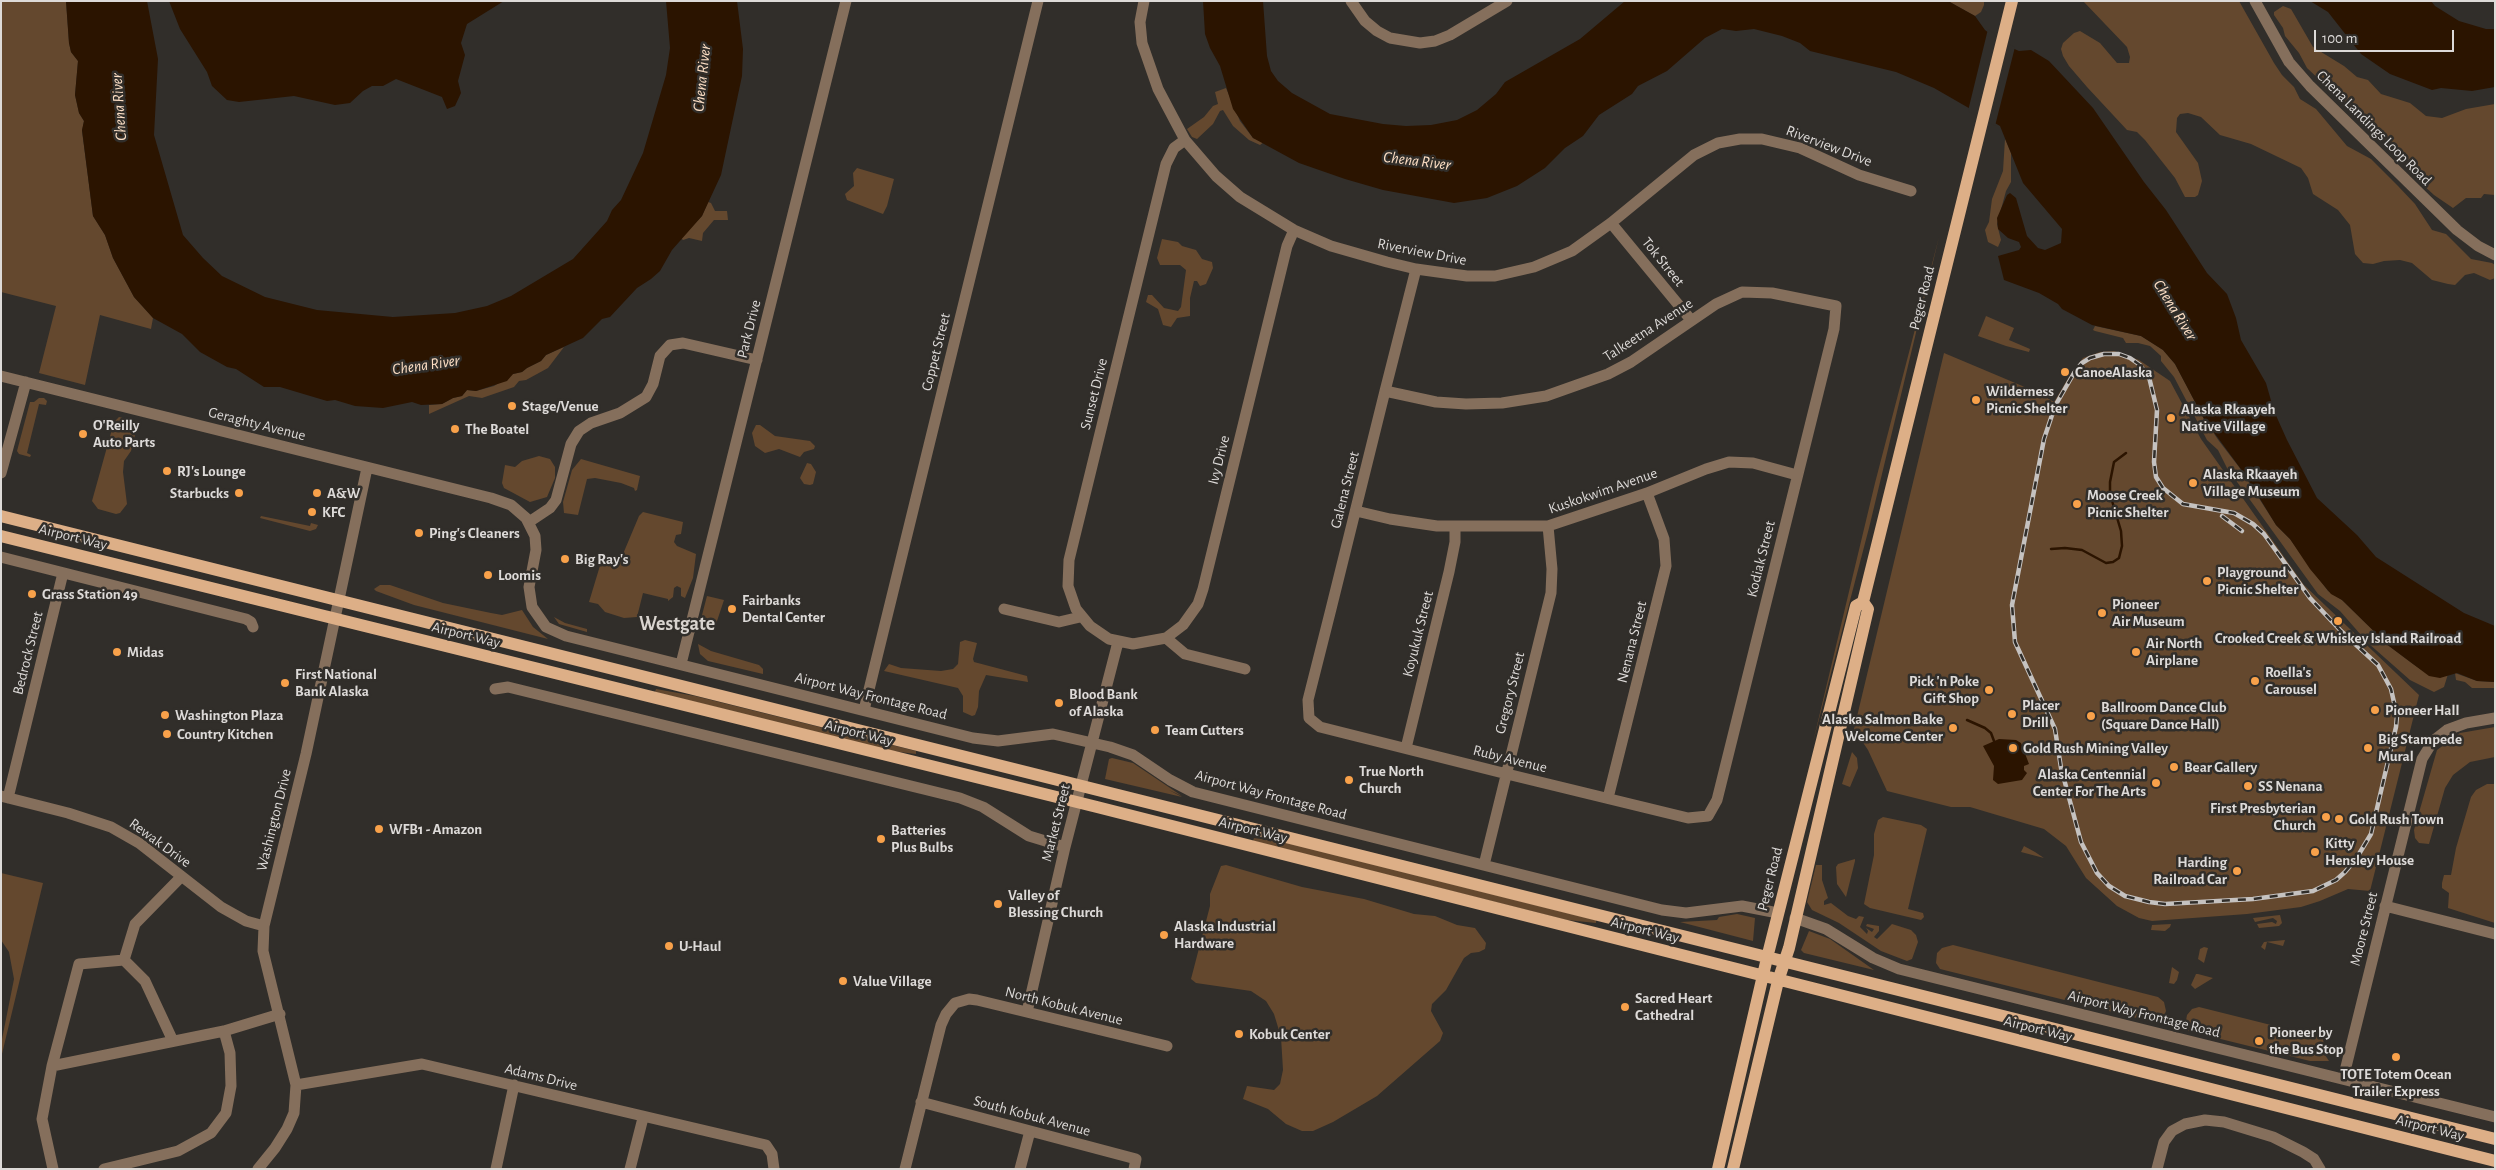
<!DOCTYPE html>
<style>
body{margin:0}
#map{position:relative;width:2496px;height:1170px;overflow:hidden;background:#312e2a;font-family:"Alegreya Sans",sans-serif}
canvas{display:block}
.frame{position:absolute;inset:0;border:2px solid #dddad8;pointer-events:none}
.scale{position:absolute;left:2314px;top:30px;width:140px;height:22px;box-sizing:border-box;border:2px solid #dddad8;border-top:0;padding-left:6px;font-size:15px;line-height:18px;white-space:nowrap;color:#dddad8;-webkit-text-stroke:4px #312e2a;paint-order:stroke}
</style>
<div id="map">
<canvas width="2496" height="1170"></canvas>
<div class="frame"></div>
<div class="scale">100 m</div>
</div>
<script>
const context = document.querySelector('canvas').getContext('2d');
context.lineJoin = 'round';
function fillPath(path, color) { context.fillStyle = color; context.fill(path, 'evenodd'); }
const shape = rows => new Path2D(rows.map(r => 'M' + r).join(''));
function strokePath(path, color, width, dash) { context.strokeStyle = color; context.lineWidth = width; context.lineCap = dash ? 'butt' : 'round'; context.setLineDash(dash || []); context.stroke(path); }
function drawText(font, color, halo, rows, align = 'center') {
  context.font = font + ' "Alegreya Sans",sans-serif'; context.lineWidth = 5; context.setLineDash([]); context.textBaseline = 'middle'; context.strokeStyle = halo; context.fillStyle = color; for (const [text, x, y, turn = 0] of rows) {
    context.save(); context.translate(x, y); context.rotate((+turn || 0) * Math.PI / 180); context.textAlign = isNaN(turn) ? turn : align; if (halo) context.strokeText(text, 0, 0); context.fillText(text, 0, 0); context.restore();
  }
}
const green = shape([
 [1,1,66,1,69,43,71,52,78,61,75,95,79,113,84,121,82,131,93,216,105,235,113,258,134,297,153,318,151,329,100,315,85,385,39,373,56,306,1,292],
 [1948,1,1984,1,1984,5,1981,12,1975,16],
 [2083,1,2239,1,2274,63,2282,75,2294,87,2300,99,2316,109,2347,146,2371,159,2398,186,2415,204,2432,230,2446,234,2471,259,2492,263,2495,265,2495,278,2490,280,2474,273,2465,275,2455,285,2448,284,2432,280,2412,263,2400,260,2384,261,2373,264,2363,263,2355,254,2350,225,2338,210,2313,194,2308,178,2301,168,2251,144,2220,135,2201,117,2188,113,2180,114,2177,118,2176,132,2198,163,2202,181,2198,195,2195,197,2185,197,2175,178,2145,140,2137,132,2127,130,2087,87,2069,66,2063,56,2061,49,2063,43,2074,33,2080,31,2100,43,2117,63,2129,63,2130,57,2127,47],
 [2283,6,2291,9,2313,47,2344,66,2357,77,2368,80,2381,94,2410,103,2426,116,2442,118,2466,109,2495,104,2495,195,2484,194,2481,198,2466,198,2453,208,2434,195,2408,171,2405,161,2388,150,2382,137,2362,123,2355,113,2307,68,2299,53,2285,36,2283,28,2274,15,2274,12],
 [1226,88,1240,121,1253,138,1264,142,1260,145,1249,140,1233,126,1223,110,1220,111,1213,124,1197,139,1192,137,1187,129,1204,117,1213,106,1218,104,1215,92],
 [2005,139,2011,153,2011,182,2006,191,1997,224,2001,240,1998,247,1988,242,1985,230,1989,222,1992,199,2003,171],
 [857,168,894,179,887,206,883,214,847,200,845,194,854,186,853,173],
 [708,202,711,203,715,211,727,211,728,220,714,220,703,233,702,241,689,238,683,240,681,238,702,216],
 [1939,237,1869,528,1813,742,1875,483],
 [1162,239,1178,242,1182,246,1196,250,1202,259,1212,262,1213,268,1206,284,1200,286,1197,281,1194,281,1190,298,1190,316,1177,318,1171,327,1163,325,1158,309,1146,302,1148,295,1152,295,1164,308,1178,311,1181,307,1186,270,1180,265,1160,265,1157,258],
 [1986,316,2014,328,2009,340,2030,349,2029,352,2006,346,1978,336],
 [2095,326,2141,336,2163,350,2175,364,2204,419,2219,441,2239,467,2276,525,2290,539,2328,591,2342,600,2389,646,2413,664,2422,670,2443,676,2448,674,2444,687,2434,692,2410,680,2368,643,2340,611,2318,594,2227,468,2218,450,2207,440,2174,377,2161,361,2161,356,2150,346,2138,343,2126,343,2123,338,2095,331,2093,330],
 [564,347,548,368,526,380,519,381,514,387,482,398,469,396,429,414,429,405,442,404,453,398,462,396,467,390,476,391,494,386,513,374,522,372,527,368,541,361,546,355],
 [2114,351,2139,360,2170,381,2201,439,2304,585,2419,695,2370,891,2348,889,2320,901,2301,907,2247,914,2152,921,2139,918,2117,906,2086,878,2066,846,2044,829,1970,807,1951,807,1887,791,1868,750,1854,729,1944,353,2039,393,2054,402,2070,375,2083,358,2100,352],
 [39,398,44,398,47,401,46,405,39,404,27,453,31,455,30,457,19,454,17,451,30,402,34,402],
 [119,417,135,421,137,427,131,451,124,461,123,472,127,504,120,513,116,514,98,509,92,501,114,422],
 [756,425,760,425,775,436,810,441,815,446,814,449,804,452,800,457,779,449,765,453,755,446,752,433],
 [539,456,550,459,555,467,555,478,547,497,530,502,504,488,502,483,505,465,515,467,522,461],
 [581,459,640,476,637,490,635,491,634,488,621,483,595,478,587,479,578,515,564,513,563,502,572,470],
 [807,463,811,464,816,472,813,484,810,485,804,484,800,478],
 [643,512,683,522,681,534,676,535,674,542,677,546,696,554,693,578,685,598,681,596,681,588,677,586,674,588,673,597,668,601,668,599,643,593,637,617,624,618,605,612,598,604,589,602,602,559,616,563,617,556,623,554,639,516],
 [261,516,310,526,311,523,318,525,316,529,310,531,260,518],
 [380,585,390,585,443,603,491,613,502,615,522,610,533,627,548,639,414,605,376,591,374,589],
 [707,596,724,600,716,624,701,619],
 [554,617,565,623,587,629,587,632,559,624],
 [965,640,977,643,973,659,974,662,1027,676,1028,682,986,675,979,691,978,707,975,715,972,716,963,712,963,696,958,688,884,671,889,664,901,668,941,671,953,669,958,664,960,642],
 [698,644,711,651,759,665,763,669,763,674,708,661,700,654],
 [2455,673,2477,681,2495,682,2495,688,2472,688,2465,682,2456,680],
 [656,689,695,696,916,751,916,754,892,751,655,692],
 [2495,727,2495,757,2470,762,2453,775,2445,788,2429,844,2419,843,2415,838,2414,830,2437,750,2460,733],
 [1852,752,1857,758,1858,768,1850,787,1842,784],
 [1112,758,1133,763,1182,796,1169,790,1182,797,1105,779,1109,759],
 [2487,784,2495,784,2495,923,2448,908,2449,893,2442,888,2442,883,2444,875,2451,875,2456,848,2471,797,2476,790],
 [1883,817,1921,825,1927,829,1908,909,1923,913,1924,917,1921,920,1870,908,1864,904,1874,855,1874,834,1878,820],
 [1254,838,1288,843,1596,920,1596,923,1567,920,1253,841],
 [2024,846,2035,852,2044,858,2021,852],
 [1855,859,1855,861,1846,897,1837,884,1836,867,1838,864],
 [1226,865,1302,887,1364,899,1414,914,1435,916,1457,925,1475,928,1486,943,1485,949,1479,952,1471,953,1464,958,1446,990,1432,1004,1431,1011,1443,1033,1440,1041,1377,1096,1333,1122,1313,1131,1302,1131,1286,1124,1268,1109,1243,1099,1247,1086,1274,1090,1280,1084,1283,1070,1281,1037,1274,1014,1266,1001,1251,991,1196,983,1191,979,1210,906,1210,894,1221,866],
 [1816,865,1822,865,1822,880,1828,898,1824,901,1824,905,1831,903,1848,916,1856,919,1859,916,1864,917,1860,927,1867,934,1868,931,1866,928,1872,932,1874,929,1866,926,1867,924,1879,926,1879,931,1874,937,1877,939,1892,924,1911,930,1916,935,1918,942,1912,959,1907,961,1881,951,1839,923,1812,910,1807,902],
 [1,873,43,883,1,1058,1,1044,14,979,9,952,1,940],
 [1737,914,1755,918,1753,941,1680,922,1717,920,1719,917],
 [2280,915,2282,923,2279,926,2259,928,2257,924,2272,922,2276,924,2277,921,2273,918,2255,922,2253,918],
 [2171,924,2170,927,2165,931,2151,930,2152,925],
 [1809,931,1830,939,1874,970,1804,953,1801,950],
 [2285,940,2283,946,2267,942,2265,950,2261,947,2264,942],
 [1953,945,2158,997,2164,1002,2166,1011,2162,1020,2157,1023,1940,969,1936,963,1937,953,1942,948],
 [2204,947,2208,948,2204,963,2198,959,2200,949],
 [2172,967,2179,972,2177,980,2174,984,2169,983],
 [2196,974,2198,974,2213,978,2195,989,2191,985],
 [2199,1007,2323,1038,2325,1055,2329,1061,2310,1061,2188,1031,2185,1026,2187,1015,2192,1009]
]);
const water = shape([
 [66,1,147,1,158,59,154,135,183,235,203,258,222,276,265,297,317,310,393,317,455,313,487,306,511,296,573,259,607,221,612,210,621,200,643,153,666,75,670,48,666,1,737,1,743,49,742,76,721,175,702,216,672,250,660,271,651,279,637,288,610,317,602,319,583,338,546,355,541,361,527,368,522,372,513,374,507,381,476,391,467,390,462,396,453,398,442,404,421,405,412,402,383,408,355,406,335,400,327,401,280,387,264,387,236,369,227,367,200,352,182,334,153,318,134,297,113,258,105,235,93,216,82,130,84,121,79,113,75,95,78,61,71,52,69,43],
 [169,1,504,1,467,24,461,43,465,55,458,81,461,93,455,106,447,109,442,97,396,79,383,86,372,86,363,91,350,103,335,105,294,96,239,102,227,100,212,86,207,72,180,29],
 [1203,1,1263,1,1267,56,1271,71,1278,81,1292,93,1330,114,1383,124,1406,126,1431,125,1457,120,1477,110,1496,94,1505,82,1580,39,1625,1,1948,1,1975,16,1985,30,2003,44,2019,51,2031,50,2049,61,2093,108,2144,182,2166,210,2207,273,2227,294,2236,318,2241,340,2266,383,2274,411,2287,440,2317,498,2357,535,2376,557,2464,613,2495,626,2495,682,2477,681,2457,673,2440,678,2429,676,2389,646,2342,600,2331,594,2310,569,2290,539,2276,525,2246,476,2204,419,2175,364,2163,350,2141,336,2092,325,2062,309,2058,304,2039,293,2004,280,1998,256,2019,250,2021,247,2019,242,2008,238,1998,229,1997,218,2007,195,2010,193,2016,198,2027,236,2038,248,2045,250,2061,243,2062,229,2023,183,2000,126,1934,88,1896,72,1810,51,1800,43,1782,36,1754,29,1736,31,1722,29,1705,38,1667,71,1638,86,1632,94,1599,115,1583,136,1565,148,1545,168,1517,186,1487,198,1454,203,1383,190,1345,179,1299,163,1253,138,1233,109,1220,66,1210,48,1205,34],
 [2310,1,2431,1,2435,6,2459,21,2486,29,2495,29,2495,87,2472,91,2441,88,2432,90,2390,74,2361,54,2328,12],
 [1999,739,2016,740,2021,743,2029,764,2024,766,2024,770,2027,773,2022,780,1998,784,1993,780,1994,766,1983,746]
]);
const pier = shape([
 [1988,29,2004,42,2015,47,1995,126,1968,111]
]);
const stream = shape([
 [2051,549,2065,548,2082,550,2106,563,2113,562,2119,558,2122,546,2121,531,2110,494,2110,482,2114,462,2126,453],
 [1967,720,1985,728,1991,733,1994,741]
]);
const minor = shape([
 [1144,1,1140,22,1142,43,1158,89,1185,140,1216,176,1240,197,1294,230,1331,246,1387,262,1416,269,1467,276,1495,276,1534,267,1572,251,1611,223,1694,155,1718,143,1740,139,1762,139,1800,148,1859,175,1911,191],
 [1351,1,1365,21,1377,31,1390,38,1420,43,1435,41,1450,35,1507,1],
 [2255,1,2289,62,2310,86,2457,230,2478,246,2495,255],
 [1185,140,1174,148,1166,164,1069,560,1068,586,1076,609,1090,626,1109,639,1133,644,1166,638,1183,625,1198,604,1203,589,1287,246,1294,230],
 [1611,223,1691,320],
 [1,376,491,498,511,505,526,518,535,536,536,550,529,587,532,607,546,627,566,636,973,738,998,741,1053,734,1110,747,1133,755,1170,780,1193,792,1662,910,1686,913,1742,906,1778,913],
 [1385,391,1436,402,1466,404,1502,403,1546,396,1608,374,1631,362,1716,304,1742,292,1772,293,1836,306,1834,329,1717,800,1708,816,1688,818,1507,774,1320,727,1309,718,1308,700,1331,609,1385,391,1416,269],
 [1,473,26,382],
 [1356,511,1390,519,1437,526,1548,526,1647,493,1706,469,1729,462,1753,463,1797,475],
 [529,522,550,508,556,500,571,444,579,431,591,423,620,413,646,397,653,384,660,356,670,345,683,343,757,360],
 [1,557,246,619,251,622,253,627],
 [1004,609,1059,622,1080,617],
 [1166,638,1185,654,1245,669],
 [681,664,846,1],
 [495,689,508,687,960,798,983,807,1029,836,1065,847],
 [864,710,1038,1],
 [1406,748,1449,572,1455,542,1455,527],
 [1,796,68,813,111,827,139,843,221,907,246,921,264,926],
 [8,798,63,573],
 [1608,798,1666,566,1664,539,1647,493],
 [1484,865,1551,593,1552,569,1548,526],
 [2385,906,2495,934],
 [1795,918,1826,929,1873,958,1899,969,2495,1117],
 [124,960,145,981,173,1041],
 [1027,1012,1065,847,1118,642],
 [52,1066,224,1031,280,1014],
 [2343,1079,2422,759,2433,741,2447,730,2466,723,2495,718],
 [296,1085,422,1064,766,1145,772,1154,774,1169],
 [921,1102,1136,1159,1134,1169],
 [53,1169,42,1119,52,1066,79,964,124,960,135,924,181,877],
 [104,1169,178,1151,211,1133,226,1113,231,1086,230,1053,224,1031],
 [258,1169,275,1148,287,1129,294,1113,296,1085,263,951,264,926,306,754,367,468],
 [496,1169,514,1085],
 [630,1169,643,1118],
 [905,1169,941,1025,946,1014,955,1003,969,999,977,1000,1167,1046],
 [1020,1169,1030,1131],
 [2157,1169,2164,1142,2172,1131,2185,1124,2205,1120,2224,1122,2273,1137,2303,1152,2314,1159,2320,1169]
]);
const major = shape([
 [1,516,2495,1139],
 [1,536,1097,807,2495,1161],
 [1718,1169,1767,958,1856,606,1863,602],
 [1733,1169,1778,981,1789,948,1868,609,1863,602,2012,1]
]);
const rail = shape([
 [2104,354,2119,354,2130,358,2140,365,2149,377,2157,410,2154,462,2156,477,2163,488,2183,504,2234,513,2253,524,2264,534,2310,598,2341,631,2378,665,2391,689,2397,716,2396,727,2371,834,2356,859,2345,872,2336,880,2313,891,2253,899,2165,904,2149,902,2125,896,2109,886,2097,873,2081,842,2061,768,2055,729,2015,642,2012,605,2044,439,2055,406,2074,373,2082,363,2090,358,2104,354],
 [2222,516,2242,531]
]);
const markers = [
 [2065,372,5,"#f8a14a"],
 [1976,400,5,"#f8a14a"],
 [512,406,5,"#f8a14a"],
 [2171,418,5,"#f8a14a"],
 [455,429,5,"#f8a14a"],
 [83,434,5,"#f8a14a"],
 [167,471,5,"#f8a14a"],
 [2193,483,5,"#f8a14a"],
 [239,493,5,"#f8a14a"],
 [317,493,5,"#f8a14a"],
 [2077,504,5,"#f8a14a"],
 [312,512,5,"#f8a14a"],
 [419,533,5,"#f8a14a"],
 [565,559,5,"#f8a14a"],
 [488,575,5,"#f8a14a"],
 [2207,581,5,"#f8a14a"],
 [32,594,5,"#f8a14a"],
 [732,609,5,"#f8a14a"],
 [2102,613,5,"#f8a14a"],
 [2338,621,5,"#f8a14a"],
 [117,652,5,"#f8a14a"],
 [2136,652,5,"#f8a14a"],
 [2255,681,5,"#f8a14a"],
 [285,683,5,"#f8a14a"],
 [1989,690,5,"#f8a14a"],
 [1059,703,5,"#f8a14a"],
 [2375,710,5,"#f8a14a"],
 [2012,714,5,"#f8a14a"],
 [165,715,5,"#f8a14a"],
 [2091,716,5,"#f8a14a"],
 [1953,728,5,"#f8a14a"],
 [1155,730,5,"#f8a14a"],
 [167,734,5,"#f8a14a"],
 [2013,748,5,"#f8a14a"],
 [2368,748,5,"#f8a14a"],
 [2174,767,5,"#f8a14a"],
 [1349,780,5,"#f8a14a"],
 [2156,783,5,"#f8a14a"],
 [2248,786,5,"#f8a14a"],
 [2326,817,5,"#f8a14a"],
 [2339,819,5,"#f8a14a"],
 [379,829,5,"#f8a14a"],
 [881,839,5,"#f8a14a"],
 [2315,852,5,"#f8a14a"],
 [2237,871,5,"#f8a14a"],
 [998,904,5,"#f8a14a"],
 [1164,935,5,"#f8a14a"],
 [669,946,5,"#f8a14a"],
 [843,981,5,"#f8a14a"],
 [1625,1007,5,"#f8a14a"],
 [1239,1034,5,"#f8a14a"],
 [2259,1041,5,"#f8a14a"],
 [2396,1057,5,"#f8a14a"]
];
const streetNames = [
 ["Chena Landings Loop Road",2374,128,45],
 ["Riverview Drive",1829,146,21],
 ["Riverview Drive",1422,252,11],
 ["Tok Street",1663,262,51],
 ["Peger Road",1922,298,-76],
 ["Park Drive",749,329,-76],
 ["Talkeetna Avenue",1648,330,-33],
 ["Coppet Street",936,352,-76],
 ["Sunset Drive",1094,394,-76],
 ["Geraghty Avenue",257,424,14],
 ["Ivy Drive",1219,460,-76],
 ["Galena Street",1345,490,-76],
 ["Kuskokwim Avenue",1603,491,-19],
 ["Airport Way",73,537,14],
 ["Kodiak Street",1761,559,-76],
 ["Koyukuk Street",1418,634,-76],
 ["Airport Way",466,635,14],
 ["Nenana Street",1632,642,-76],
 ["Bedrock Street",28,653,-76],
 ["Gregory Street",1510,693,-76],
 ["Airport Way Frontage Road",871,696,14],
 ["Airport Way",859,733,14],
 ["Ruby Avenue",1510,759,14],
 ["Airport Way Frontage Road",1271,795,15],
 ["Washington Drive",274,820,-76],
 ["Market Street",1056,823,-76],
 ["Airport Way",1253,830,14],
 ["Rewak Drive",160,843,36],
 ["Peger Road",1770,879,-76],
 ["Moore Street",2364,929,-76],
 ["Airport Way",1645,930,14],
 ["North Kobuk Avenue",1064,1006,14],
 ["Airport Way Frontage Road",2144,1014,14],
 ["Airport Way",2038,1029,14],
 ["Adams Drive",541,1077,14],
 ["South Kobuk Avenue",1032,1116,15],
 ["Airport Way",2430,1128,14]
];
const poiNames = [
 ["CanoeAlaska",2075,372],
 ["Wilderness",1986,391],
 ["Picnic Shelter",1986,408],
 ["Stage/Venue",522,406],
 ["Alaska Rkaayeh",2181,409],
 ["Native Village",2181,426],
 ["O'Reilly",93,425],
 ["Auto Parts",93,442],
 ["The Boatel",465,429],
 ["RJ's Lounge",177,471],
 ["Alaska Rkaayeh",2203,474],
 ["Village Museum",2203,491],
 ["Starbucks",229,493,"right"],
 ["A&W",327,493],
 ["Moose Creek",2087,495],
 ["Picnic Shelter",2087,512],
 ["KFC",322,512],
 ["Ping's Cleaners",429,533],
 ["Big Ray's",575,559],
 ["Playground",2217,572],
 ["Picnic Shelter",2217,589],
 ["Loomis",498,575],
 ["Grass Station 49",42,594],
 ["Fairbanks",742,600],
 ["Dental Center",742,617],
 ["Pioneer",2112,604],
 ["Air Museum",2112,621],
 ["Crooked Creek & Whiskey Island Railroad",2338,638,"center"],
 ["Air North",2146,643],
 ["Airplane",2146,660],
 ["Midas",127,652],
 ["Roella's",2265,672],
 ["Carousel",2265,689],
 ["First National",295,674],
 ["Bank Alaska",295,691],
 ["Pick 'n Poke",1979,681,"right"],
 ["Gift Shop",1979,698,"right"],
 ["Blood Bank",1069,694],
 ["of Alaska",1069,711],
 ["Placer",2022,705],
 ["Drill",2022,722],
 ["Ballroom Dance Club",2101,707],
 ["(Square Dance Hall)",2101,724],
 ["Pioneer Hall",2385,710],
 ["Washington Plaza",175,715],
 ["Alaska Salmon Bake",1943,719,"right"],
 ["Welcome Center",1943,736,"right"],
 ["Team Cutters",1165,730],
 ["Country Kitchen",177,734],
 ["Big Stampede",2378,739],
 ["Mural",2378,756],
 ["Gold Rush Mining Valley",2023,748],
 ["Bear Gallery",2184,767],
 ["True North",1359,771],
 ["Church",1359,788],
 ["Alaska Centennial",2146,774,"right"],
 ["Center For The Arts",2146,791,"right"],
 ["SS Nenana",2258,786],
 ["First Presbyterian",2316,808,"right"],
 ["Church",2316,825,"right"],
 ["Gold Rush Town",2349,819],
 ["WFB1 - Amazon",389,829],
 ["Batteries",891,830],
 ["Plus Bulbs",891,847],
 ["Kitty",2325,843],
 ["Hensley House",2325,860],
 ["Harding",2227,862,"right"],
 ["Railroad Car",2227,879,"right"],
 ["Valley of",1008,895],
 ["Blessing Church",1008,912],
 ["Alaska Industrial",1174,926],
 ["Hardware",1174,943],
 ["U-Haul",679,946],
 ["Value Village",853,981],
 ["Sacred Heart",1635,998],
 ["Cathedral",1635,1015],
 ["Pioneer by",2269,1032],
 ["the Bus Stop",2269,1049],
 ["Kobuk Center",1249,1034],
 ["TOTE Totem Ocean",2396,1074,"center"],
 ["Trailer Express",2396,1091,"center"]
];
const waterNames = [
 ["Chena River",702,78,-84],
 ["Chena River",119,107,-94],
 ["Chena River",1417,161,7],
 ["Chena River",2175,310,58],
 ["Chena River",426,365,-8]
];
const districtNames = [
 ["Westgate",677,624]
];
fillPath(green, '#64482e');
fillPath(water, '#2b1400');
fillPath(pier, '#312e2a');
strokePath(stream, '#2b1400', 2.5);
strokePath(minor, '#856f5c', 11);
strokePath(major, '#ddaf87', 12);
strokePath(rail, '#c5c2c0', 4.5);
strokePath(rail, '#312e2a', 2.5, [8]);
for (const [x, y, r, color] of markers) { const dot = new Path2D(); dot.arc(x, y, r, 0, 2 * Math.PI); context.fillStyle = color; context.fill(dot); strokePath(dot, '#312e2a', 2); }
drawText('15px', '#dddad8', '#312e2a', streetNames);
drawText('bold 15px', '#dddad8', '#312e2a', poiNames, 'left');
drawText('italic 16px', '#fcdec4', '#312e2a', waterNames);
drawText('bold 20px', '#d9d4cf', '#312e2a', districtNames);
</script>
